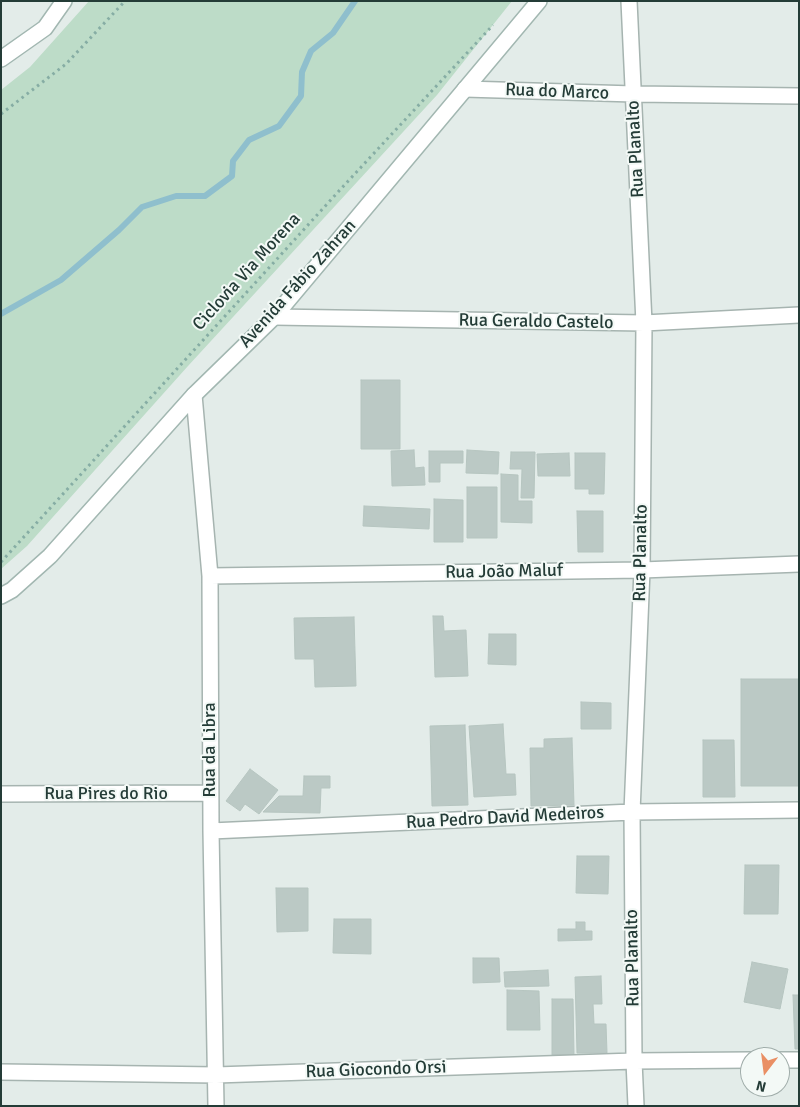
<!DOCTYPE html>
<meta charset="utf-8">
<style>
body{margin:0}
#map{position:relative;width:800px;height:1107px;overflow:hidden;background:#e3ece9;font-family:Signika,sans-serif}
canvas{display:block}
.frame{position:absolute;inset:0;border:2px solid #243c37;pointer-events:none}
.north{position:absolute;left:740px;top:1047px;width:50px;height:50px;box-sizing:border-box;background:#f3f9f6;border:1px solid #a0adaa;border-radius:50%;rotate:195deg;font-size:14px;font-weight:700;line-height:20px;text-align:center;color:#243c37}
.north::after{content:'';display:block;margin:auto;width:18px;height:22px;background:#e98f64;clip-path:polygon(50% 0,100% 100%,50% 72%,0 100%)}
</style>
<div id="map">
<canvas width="800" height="1107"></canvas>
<div class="frame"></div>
<div class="north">N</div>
</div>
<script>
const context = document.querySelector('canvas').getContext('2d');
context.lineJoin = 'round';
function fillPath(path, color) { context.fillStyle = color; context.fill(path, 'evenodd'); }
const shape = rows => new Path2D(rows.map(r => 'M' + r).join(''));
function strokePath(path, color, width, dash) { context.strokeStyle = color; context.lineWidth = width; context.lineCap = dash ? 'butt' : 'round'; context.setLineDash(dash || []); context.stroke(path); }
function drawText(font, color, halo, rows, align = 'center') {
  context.font = font + ' Signika,sans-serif'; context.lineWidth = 4; context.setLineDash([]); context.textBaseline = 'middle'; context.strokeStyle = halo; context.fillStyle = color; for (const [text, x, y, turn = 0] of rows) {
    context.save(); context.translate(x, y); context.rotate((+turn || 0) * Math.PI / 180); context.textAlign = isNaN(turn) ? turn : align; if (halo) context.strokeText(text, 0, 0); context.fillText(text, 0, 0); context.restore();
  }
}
const green = shape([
 [89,1,512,1,437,95,188,366,27,546,1,569,1,90,30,67]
]);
const stream = shape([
 [1,314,61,280,119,230,142,207,176,196,205,196,232,176,233,161,249,140,279,126,301,96,302,72,311,51,333,33,355,1]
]);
const building = shape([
 [361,380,400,380,400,449,361,449,361,380],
 [414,450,415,468,424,467,425,485,392,486,391,451,414,450],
 [467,450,499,452,498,474,466,473,467,450],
 [429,451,463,451,463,463,440,463,440,482,429,482,429,451],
 [511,452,535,452,534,498,521,498,522,469,510,469,511,452],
 [569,453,570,476,538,476,537,454,569,453],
 [575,453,605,453,604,494,589,494,589,489,575,489,575,453],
 [501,474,518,475,518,501,532,501,532,523,501,522,501,474],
 [467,487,497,487,497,538,467,538,467,487],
 [434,499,463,500,463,542,434,542,434,499],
 [364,506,430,509,429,529,363,526,364,506],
 [577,511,603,511,603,552,578,552,577,511],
 [433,616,443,616,444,631,466,630,468,676,435,677,433,616],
 [354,617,356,686,315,687,314,659,295,659,294,618,354,617],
 [489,634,516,634,516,665,488,664,489,634],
 [741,679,799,679,799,786,741,786,741,679],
 [581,702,611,703,611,729,581,729,581,702],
 [503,724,506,774,515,774,516,795,474,797,469,726,503,724],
 [465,725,468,805,432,806,430,726,465,725],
 [572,738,574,805,531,806,530,748,544,748,544,739,572,738],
 [703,740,734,740,735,797,703,797,703,740],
 [250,769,278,790,259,814,245,804,240,811,226,801,250,769],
 [304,776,330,776,330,788,321,788,320,813,263,812,279,796,303,796,304,776],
 [577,856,609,856,608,894,576,893,577,856],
 [745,865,779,865,778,914,744,914,745,865],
 [276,888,308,888,308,931,277,932,276,888],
 [334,919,371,919,371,954,333,953,334,919],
 [576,922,585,922,585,931,592,931,592,940,558,941,558,929,576,929,576,922],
 [473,958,499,958,500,982,473,983,473,958],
 [752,962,788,969,780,1009,744,1002,752,962],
 [548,970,549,986,505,987,504,972,548,970],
 [601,976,602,1004,593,1004,594,1024,606,1024,607,1053,577,1053,575,977,601,976],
 [507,990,539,991,540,1030,507,1030,507,990],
 [793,995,799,995,799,1049,795,1049,793,995],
 [552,999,573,999,574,1055,552,1055,552,999]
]);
const path = shape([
 [1,114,66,64,125,1],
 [1,562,338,192,493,25]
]);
const street = shape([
 [629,1,644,323,642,570,632,812,634,1061,636,1106],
 [465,89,634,94,799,96],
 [274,317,644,323,799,315],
 [194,395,210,576,211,831,216,1106],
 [210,576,642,570,799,564],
 [1,794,210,793],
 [211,831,632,812,799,810],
 [780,1060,799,1060],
 [1,1072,216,1075,634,1061,750,1060]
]);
const secondary = shape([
 [1,59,45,28,64,1],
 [1,596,12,590,50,556,194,395,274,317,539,1]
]);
const streetNames = [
 ["Rua do Marco",557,92,2],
 ["Rua Planalto",636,149,-93],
 ["Ciclovia Via Morena",247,272,-48],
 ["Avenida Fábio Zahran",298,284,-48],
 ["Rua Geraldo Castelo",536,322,1],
 ["Rua Planalto",641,553,-89],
 ["Rua João Maluf",504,572,-1],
 ["Rua da Libra",210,750,-90],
 ["Rua Pires do Rio",106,794],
 ["Rua Pedro David Medeiros",505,818,-3],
 ["Rua Planalto",633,958,-91],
 ["Rua Giocondo Orsi",376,1070,-2]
];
fillPath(green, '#bddcc8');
strokePath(stream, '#8fbfcd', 6);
fillPath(building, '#bbc9c5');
strokePath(building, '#b6c5c0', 1);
strokePath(street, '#a6b4b0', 18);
strokePath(secondary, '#a2b7b1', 18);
strokePath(path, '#86ada4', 3, [2.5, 4]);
strokePath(street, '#fff', 15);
strokePath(secondary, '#fff', 15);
drawText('18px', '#243c37', '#f3f9f6', streetNames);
</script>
